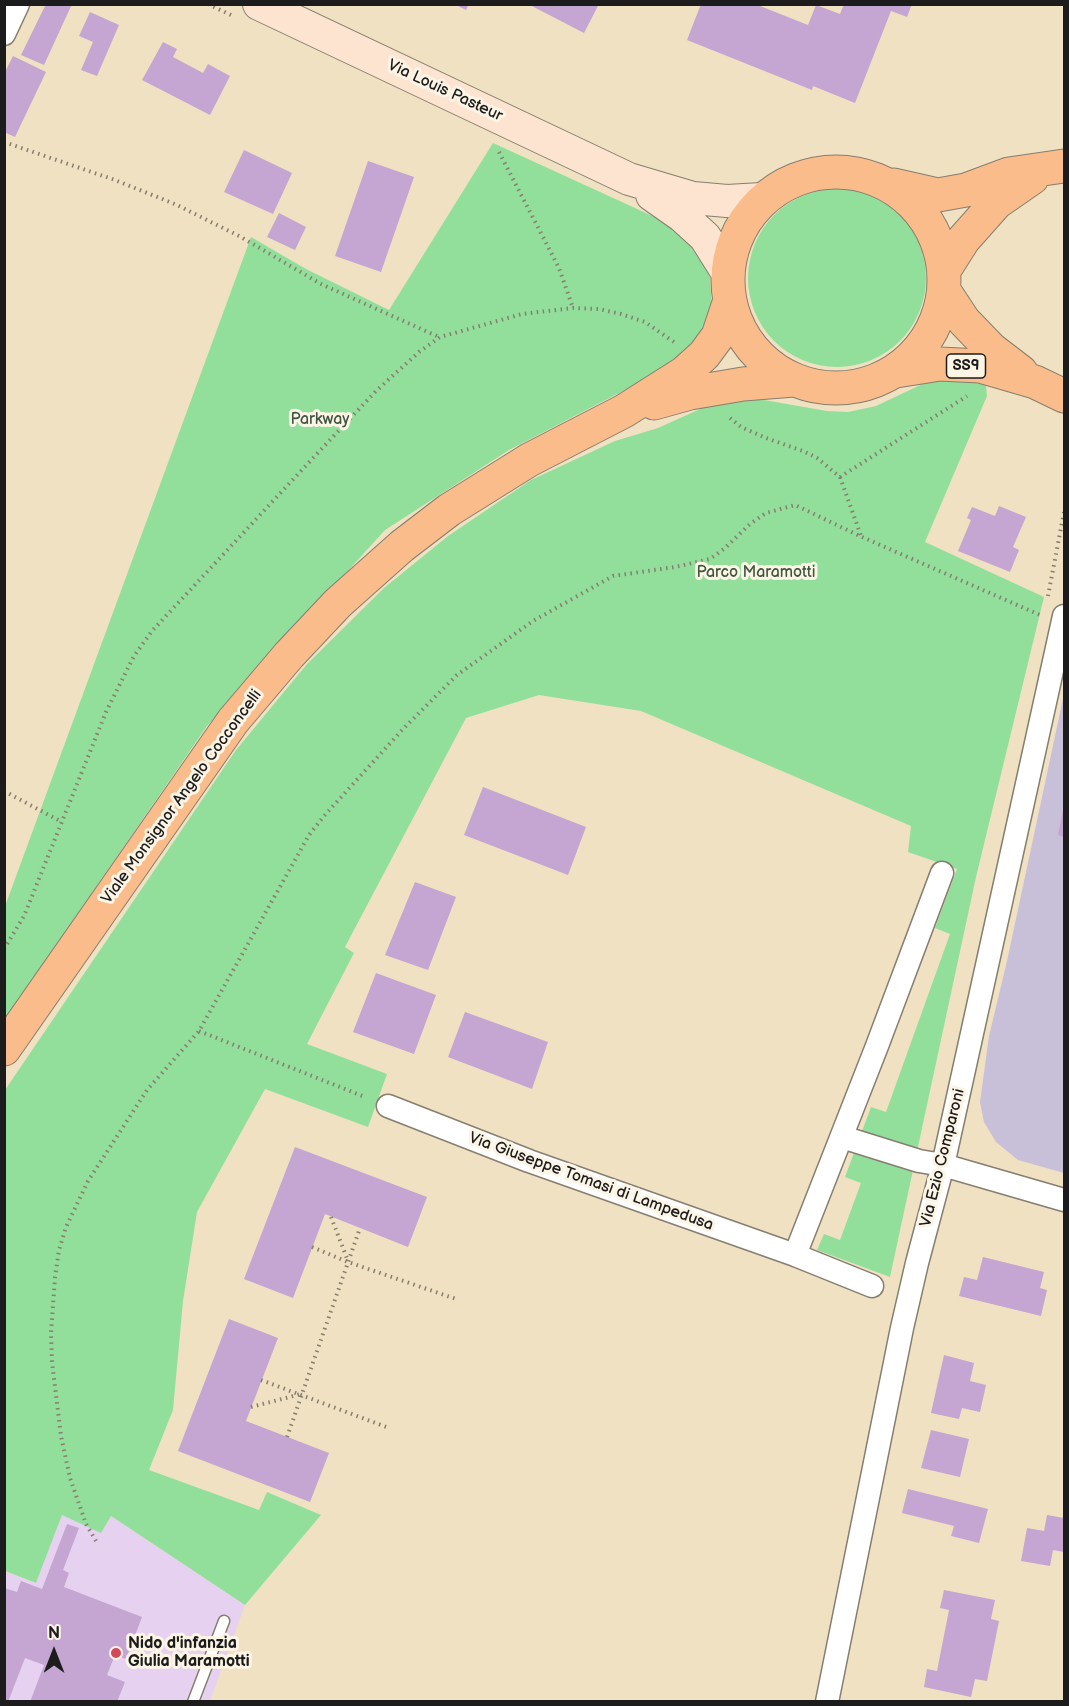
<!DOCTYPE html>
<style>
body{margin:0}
#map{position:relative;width:1069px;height:1706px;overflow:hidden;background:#f0e1c2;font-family:"Balsamiq Sans",sans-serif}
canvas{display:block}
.frame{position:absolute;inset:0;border:6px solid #1c1c1c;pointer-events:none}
.north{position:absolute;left:24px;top:1622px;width:60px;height:60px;-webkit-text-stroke:4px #fcf5e5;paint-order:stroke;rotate:0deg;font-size:16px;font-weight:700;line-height:24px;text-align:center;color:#1c1c1c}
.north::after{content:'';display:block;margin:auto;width:21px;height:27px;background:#1c1c1c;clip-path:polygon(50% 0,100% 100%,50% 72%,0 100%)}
</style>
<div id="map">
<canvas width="1069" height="1706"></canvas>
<div class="frame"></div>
<div class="north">N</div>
</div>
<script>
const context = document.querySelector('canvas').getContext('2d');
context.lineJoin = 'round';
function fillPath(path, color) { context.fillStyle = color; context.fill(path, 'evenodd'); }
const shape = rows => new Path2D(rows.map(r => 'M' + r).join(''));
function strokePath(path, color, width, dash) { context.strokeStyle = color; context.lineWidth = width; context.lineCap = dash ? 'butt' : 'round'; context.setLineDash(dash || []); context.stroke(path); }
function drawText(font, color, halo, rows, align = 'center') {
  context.font = font + ' "Balsamiq Sans",sans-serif'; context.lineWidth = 6; context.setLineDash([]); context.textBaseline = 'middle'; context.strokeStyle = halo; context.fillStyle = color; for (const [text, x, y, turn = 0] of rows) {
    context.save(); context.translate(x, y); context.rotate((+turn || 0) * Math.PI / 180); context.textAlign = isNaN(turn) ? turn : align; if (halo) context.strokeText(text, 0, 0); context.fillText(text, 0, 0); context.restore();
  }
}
const built = shape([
 [62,1515,101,1532,111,1516,245,1605,210,1701,5,1701,4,1571,36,1583]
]);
const industrial = shape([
 [1064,694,1064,1173,1018,1160,996,1142,984,1122,980,1102,989,1036,1007,961]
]);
const green = shape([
 [493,143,683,230,701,251,710,277,712,310,704,335,673,365,509,450,385,530,207,726,5,1019,4,909,251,237,306,269,389,310],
 '748 278a89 89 0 1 1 178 0a89 89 0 1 1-178 0Z',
 [985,376,987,396,925,542,1044,597,976,877,890,1277,817,1250,824,1234,840,1240,861,1183,845,1177,871,1107,886,1112,950,934,935,928,957,869,908,852,911,826,641,711,539,695,466,718,345,947,354,953,307,1044,387,1074,368,1127,265,1089,197,1212,183,1301,173,1410,149,1470,259,1510,267,1492,321,1515,245,1605,111,1516,101,1533,62,1515,36,1583,5,1571,5,1090,236,750,307,664,384,588,448,536,531,480,615,441,658,428,709,405,729,399,764,400,827,411,848,412,876,406,933,379]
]);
const building = shape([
 [46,4,72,4,44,65,21,55],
 [454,4,469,4,466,10],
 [528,4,599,4,584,33],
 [701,4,755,4,808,25,816,5,840,14,844,4,912,4,907,17,891,11,855,103,813,86,812,90,687,40],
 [90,12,119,25,97,76,81,70,93,42,79,36],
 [163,42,177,49,173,57,203,73,208,64,230,76,210,115,142,80],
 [13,56,46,72,15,137,4,132,4,74],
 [244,150,292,173,273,214,224,192],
 [368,161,414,177,381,272,335,256],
 [279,213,306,227,295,250,267,237],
 [999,506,1026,517,1013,547,1019,550,1010,572,958,551,971,520,967,518,972,507,995,516],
 [483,787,586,827,568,875,464,835],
 [1064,805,1064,837,1058,835],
 [415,882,456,897,428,970,385,955],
 [376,973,436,995,414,1054,353,1032],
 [465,1012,548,1042,532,1089,448,1057],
 [295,1147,427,1197,408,1247,325,1214,293,1298,244,1279],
 [983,1257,1044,1272,1040,1288,1047,1290,1041,1316,959,1296,964,1277,977,1280],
 [229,1319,278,1338,246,1421,329,1453,310,1502,178,1451],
 [944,1355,974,1363,970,1381,986,1385,980,1412,962,1408,959,1419,931,1413],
 [931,1430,969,1439,960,1477,921,1468],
 [908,1489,988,1509,979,1543,951,1536,954,1526,902,1513],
 [1047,1515,1064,1518,1064,1552,1053,1550,1050,1566,1021,1561,1027,1528,1044,1531],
 [67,1524,79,1528,63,1570,69,1573,64,1587,142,1617,126,1659,115,1655,107,1675,125,1682,117,1702,60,1702,56,1700,55,1702,30,1702,44,1665,25,1658,8,1702,4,1702,4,1588,17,1592,21,1581,42,1589],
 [944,1590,995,1600,991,1619,999,1621,987,1681,975,1679,971,1697,924,1687,927,1669,937,1671,949,1610,940,1608]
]);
const path = shape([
 [208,4,233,16],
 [4,142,115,180,177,205,241,237,321,284,439,337],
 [499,152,559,268,573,308],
 [730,418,741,427,766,438,803,451,817,458,840,477,967,396],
 [840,477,861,536],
 [1048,596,1064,512],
 [4,791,60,821],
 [4,949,24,916,106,712,134,656,152,631,313,458,376,391,419,352,440,337,476,327,522,314,573,308,599,309,621,314,645,322,674,342],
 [199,1031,365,1097],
 [331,1217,348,1261],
 [312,1247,348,1262,456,1299],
 [261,1380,389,1428],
 [251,1407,301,1394],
 [287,1437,360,1228],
 [96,1541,86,1524,70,1478,61,1436,52,1362,51,1333,55,1277,59,1250,66,1227,88,1181,147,1090,199,1031,309,835,324,816,403,729,457,675,533,621,613,576,675,567,710,559,725,548,750,524,766,513,795,505,862,537,1040,615]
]);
const lane = shape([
 [193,1702,224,1621]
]);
const street = shape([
 [4,34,18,4],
 [388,1106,529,1161,795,1255,872,1286],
 [842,1137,919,1161,943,1165,1064,1200],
 [795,1255,877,1046,942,873],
 [827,1702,902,1328,917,1263,943,1165,1064,616]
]);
const secondary = shape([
 [259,4,629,179,693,198,727,201,762,199],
 [652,195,682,216,705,237,727,272]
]);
const primary = shape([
 '728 280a108 108 0 1 1 216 0a108 108 0 1 1-216 0Z',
 [894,185,938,195,966,190,1009,174,1064,166],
 [945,269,964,239,996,203,1032,178],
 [945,292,964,321,991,349,1021,372],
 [896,371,940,364,980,366,1035,382,1064,396],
 [654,403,690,393,743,384,794,380],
 [4,1049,233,721,289,655,338,603,402,546,449,510,529,460,624,411,684,373,704,355,718,336,729,303]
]);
const markers = [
 [116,1653,6,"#d1495b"]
];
const shields = [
 [966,366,39]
];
const shieldNames = [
 ["SS9",966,366]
];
const streetNames = [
 ["Via Louis Pasteur",445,91,25],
 ["Viale Monsignor Angelo Cocconcelli",182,797,-54],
 ["Via Ezio Comparoni",943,1158,-76],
 ["Via Giuseppe Tomasi di Lampedusa",591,1182,20]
];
const parkNames = [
 ["Parkway",320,420],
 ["Parco Maramotti",756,573]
];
const poiNames = [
 ["Nido d'infanzia",128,1644],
 ["Giulia Maramotti",128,1662]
];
fillPath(built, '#e6d2f0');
fillPath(industrial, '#c8bfd8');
fillPath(green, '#92df9c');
fillPath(building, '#c5a5d2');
strokePath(lane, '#867e6f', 13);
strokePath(street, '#867e6f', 25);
strokePath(secondary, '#867e6f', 34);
strokePath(primary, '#867e6f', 35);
strokePath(path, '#867e6f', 4, [1.5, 4.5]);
strokePath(lane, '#fff', 10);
strokePath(street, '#fff', 22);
strokePath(secondary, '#fde4d0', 32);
strokePath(primary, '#f9bc8a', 33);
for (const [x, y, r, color] of markers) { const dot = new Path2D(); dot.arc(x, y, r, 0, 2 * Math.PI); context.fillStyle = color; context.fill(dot); strokePath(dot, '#fcf5e5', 2); }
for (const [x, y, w] of shields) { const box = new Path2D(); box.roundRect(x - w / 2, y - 12, w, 24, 4.5); context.fillStyle = '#fcf5e5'; context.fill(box); strokePath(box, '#1c1c1c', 1.5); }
drawText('bold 15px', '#1c1c1c', null, shieldNames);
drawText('16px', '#1c1c1c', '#fcf5e5', streetNames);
drawText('16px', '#3f5642', '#fcf5e5', parkNames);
drawText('bold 16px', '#1c1c1c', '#fcf5e5', poiNames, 'left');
</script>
